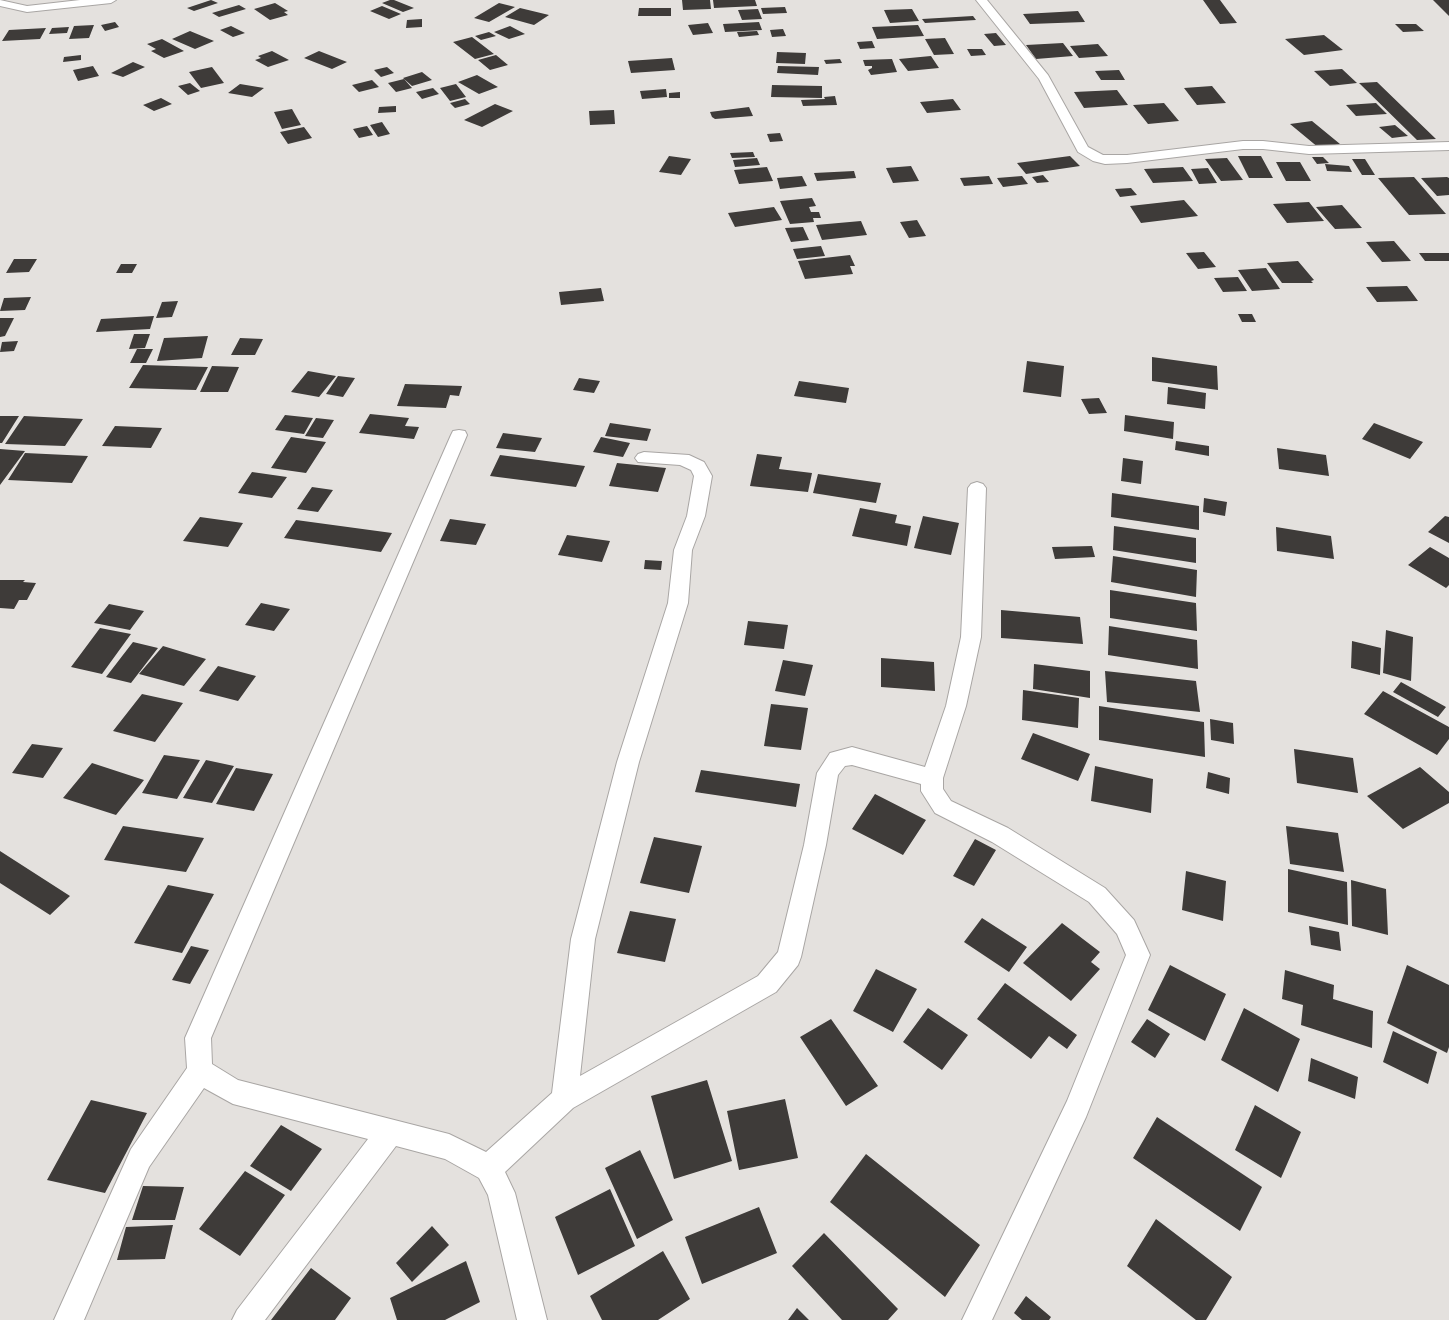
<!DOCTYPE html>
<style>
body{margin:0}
canvas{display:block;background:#e4e1de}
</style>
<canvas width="1449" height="1320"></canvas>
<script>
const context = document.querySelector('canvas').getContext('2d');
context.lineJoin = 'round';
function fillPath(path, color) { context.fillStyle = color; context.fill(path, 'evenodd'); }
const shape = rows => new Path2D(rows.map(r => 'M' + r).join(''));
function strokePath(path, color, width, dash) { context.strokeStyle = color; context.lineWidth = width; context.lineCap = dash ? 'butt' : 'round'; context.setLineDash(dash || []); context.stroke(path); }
const building = shape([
 [211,0,218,3,194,11,187,8],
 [390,0,394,0,414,8,403,12,382,3],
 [682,0,710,0,711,9,683,10],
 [713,0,755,0,757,6,714,8],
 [1203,0,1220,0,1237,23,1220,24],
 [1433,0,1449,0,1449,16],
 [275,3,288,11,284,12,288,15,270,20,254,9],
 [499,3,515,7,489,22,474,18],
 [239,5,246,9,219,17,212,13],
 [382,6,401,14,389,19,370,11],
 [785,7,787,13,763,14,761,8],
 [520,8,549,15,534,25,505,17],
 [639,8,671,8,671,16,638,16],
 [758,9,762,19,742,20,738,10],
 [912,9,919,21,890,23,884,10],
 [1078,11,1085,22,1030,24,1023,14],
 [973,16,976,20,925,23,922,19],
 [422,19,422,27,406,28,407,20],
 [115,22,119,27,105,31,101,25],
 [759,22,762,30,725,32,723,24],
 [708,23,713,33,693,35,688,25],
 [1395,24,1416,24,1424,31,1403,32],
 [94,25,89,38,69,39,74,26],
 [918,25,924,36,877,39,872,27],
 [231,26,245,33,233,37,220,30],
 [510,26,525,34,509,39,494,32],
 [69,27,67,33,49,34,52,28],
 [46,28,40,39,2,41,9,30],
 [783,29,786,36,772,37,770,30],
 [190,31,214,41,195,49,172,39],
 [757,31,759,35,739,37,737,32],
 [489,32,496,36,481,40,475,36],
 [996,33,1006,45,994,46,984,34],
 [1324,35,1343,50,1304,55,1285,39],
 [472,37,494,54,475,59,453,42],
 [945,38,954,54,934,55,925,39],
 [162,39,184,51,164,58,151,51,156,49,147,44],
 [872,41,875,48,860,49,857,42],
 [1063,43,1073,56,1036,59,1026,45],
 [1098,44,1108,56,1079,58,1070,46],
 [967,49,982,49,986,55,971,56],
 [272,51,289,60,268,67,255,60,261,58,258,56],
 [319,51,347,62,332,69,304,58],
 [777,52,806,53,805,64,776,63],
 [81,55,81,60,63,62,64,57],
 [496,55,508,65,490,70,478,60],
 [931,56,939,68,908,71,899,59],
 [672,58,675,70,631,73,628,61],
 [840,59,842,63,826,64,824,60],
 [892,59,897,72,871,75,868,70,872,68,872,66,865,66,863,60],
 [133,62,145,67,123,77,111,73],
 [93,66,99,76,78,81,73,70],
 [778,66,819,67,818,75,777,73],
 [212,67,224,83,201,88,189,72],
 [387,67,394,73,381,77,374,70],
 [1342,69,1357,83,1330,86,1314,71],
 [1119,70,1125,80,1101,80,1095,71],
 [422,72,432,80,412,86,403,78],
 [477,75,498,87,479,94,458,82],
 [404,79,412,88,396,92,388,83],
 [372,80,379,87,359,92,352,85],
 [1377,82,1436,139,1417,140,1359,83],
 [190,83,200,91,188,95,178,86],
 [240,84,264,88,252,97,228,93],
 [456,84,466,97,450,101,440,88],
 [772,85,822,86,822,98,771,97],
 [1212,86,1226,103,1197,105,1184,88],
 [433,88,439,94,422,99,416,92],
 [666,89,667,97,642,99,640,91],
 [1117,90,1128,105,1084,108,1074,92],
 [680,92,680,98,669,98,669,93],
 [835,96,837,105,803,106,801,100,825,99,824,97],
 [161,98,172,104,154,111,143,105],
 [465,99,470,104,455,108,450,103],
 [953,99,961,110,927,113,920,102],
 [1164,103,1179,121,1148,124,1133,105],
 [1376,103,1387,114,1356,116,1346,105],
 [495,104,513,111,482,127,464,120],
 [396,106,396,112,378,113,379,107],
 [749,107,753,116,715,119,712,117,710,112],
 [292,109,301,125,282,129,274,112],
 [614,110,615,124,590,125,589,111],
 [1312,121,1340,144,1319,148,1290,124],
 [382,122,390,134,378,137,370,125],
 [1395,125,1408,136,1392,138,1379,127],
 [367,126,373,135,359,138,353,129],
 [304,127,312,138,288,144,280,132],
 [780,133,783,141,770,142,767,134],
 [753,152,755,157,732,158,730,153],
 [669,156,691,159,681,175,659,172],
 [1070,156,1080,166,1026,174,1017,163],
 [1238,156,1261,156,1273,178,1249,178],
 [1312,157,1323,157,1329,163,1317,164],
 [757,158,760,165,735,167,733,160],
 [1227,158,1243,180,1221,181,1205,159],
 [1352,159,1365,159,1375,175,1362,175],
 [1276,162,1300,162,1311,181,1286,181],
 [1325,164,1349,166,1352,172,1327,171],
 [911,166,919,181,893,183,886,168],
 [767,167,773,181,739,184,734,170],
 [1183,167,1193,181,1153,183,1144,169],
 [1208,168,1217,183,1199,184,1191,169],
 [854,171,856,178,817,181,814,173],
 [1043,175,1049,182,1037,183,1032,177],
 [802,176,807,186,780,189,777,178],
 [989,176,993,184,964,186,960,178],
 [1022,176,1028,184,1003,187,997,178],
 [1414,177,1446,214,1409,215,1378,178],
 [1447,177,1449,178,1449,195,1437,196,1421,178],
 [1131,188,1137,195,1120,197,1115,189],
 [812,198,816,206,809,207,811,212,819,212,821,218,813,218,814,222,790,224,780,201],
 [1184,200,1198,216,1141,223,1130,206],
 [1309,202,1324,221,1287,223,1273,204],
 [1342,205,1362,228,1335,229,1316,207],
 [774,207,782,220,735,227,728,213],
 [917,220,926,236,909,238,900,222],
 [861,221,867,235,822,240,816,225],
 [803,227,809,240,791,242,785,228],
 [1394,241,1411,261,1382,262,1366,242],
 [821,246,825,256,797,259,793,249],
 [1204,252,1216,267,1198,269,1186,253],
 [1419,253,1449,253,1449,261,1425,261],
 [850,255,855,266,850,266,853,274,805,279,798,261],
 [14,259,37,259,29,272,6,273],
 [1298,261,1314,280,1311,281,1313,283,1282,283,1267,263],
 [121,264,137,264,132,273,116,273],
 [1266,268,1280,289,1252,291,1238,270],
 [1238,277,1247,291,1223,292,1214,278],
 [1407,286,1418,301,1377,302,1366,287],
 [601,288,604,301,561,305,559,292],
 [31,297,25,310,0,311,4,298],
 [178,301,172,317,156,318,162,302],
 [1238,314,1252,314,1256,322,1242,322],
 [154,316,150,329,96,332,101,319],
 [0,318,14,318,5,336,0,337],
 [134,334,150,334,145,348,129,349],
 [208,336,202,358,157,361,164,338],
 [240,338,263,339,255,355,231,355],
 [18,341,14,351,0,352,2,342],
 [137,349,153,349,146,363,130,363],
 [1152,357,1217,366,1218,390,1152,381],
 [1027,361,1064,366,1061,397,1023,392],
 [143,365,208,367,196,390,129,388],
 [212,366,239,367,228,392,200,392],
 [308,371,336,376,319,397,291,392],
 [338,376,355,378,343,397,326,394],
 [579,378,600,381,594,393,573,390],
 [799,381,849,388,846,403,794,396],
 [405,384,462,386,459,396,450,395,446,408,397,406],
 [1168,387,1206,393,1205,409,1167,404],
 [1099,398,1107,413,1089,414,1081,399],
 [370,414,409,418,405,426,419,427,414,439,359,433],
 [285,415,313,418,304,434,275,430],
 [1125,415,1174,422,1173,439,1124,431],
 [0,416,19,416,2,443,0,443],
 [24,416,83,419,65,446,5,444],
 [316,418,334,420,323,438,305,436],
 [610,423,651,429,647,441,605,436],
 [1374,423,1423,442,1410,459,1362,439],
 [115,426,162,428,151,448,102,446],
 [503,433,542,438,535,452,496,448],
 [291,437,326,442,306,473,271,468],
 [601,437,630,443,623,457,593,452],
 [1176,441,1209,446,1209,456,1175,450],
 [1277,448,1326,455,1329,476,1279,469],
 [0,449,25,451,0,485],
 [25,453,88,456,72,483,8,480],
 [757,454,782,457,779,469,812,473,808,492,750,486],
 [500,455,585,466,576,487,490,476],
 [1123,458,1143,461,1141,484,1121,481],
 [617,463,666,468,658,492,609,486],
 [252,472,287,477,272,498,238,493],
 [818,474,881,483,876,503,813,493],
 [312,487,333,490,318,512,297,509],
 [1112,493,1199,506,1199,530,1111,517],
 [1204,498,1227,502,1225,516,1203,512],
 [860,508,897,515,895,523,911,526,907,546,852,536],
 [923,516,959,523,951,555,914,548],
 [1445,516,1449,517,1449,543,1428,532],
 [200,517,243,523,228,547,183,541],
 [450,519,486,524,476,545,440,541],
 [296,520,392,533,381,552,284,538],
 [1114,526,1196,538,1196,563,1113,550],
 [1276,527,1331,536,1334,559,1277,551],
 [567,535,610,541,602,562,558,555],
 [1092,546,1095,557,1055,559,1052,547],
 [1430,547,1449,558,1449,585,1446,588,1408,565],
 [1113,556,1197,570,1196,597,1111,582],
 [645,560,662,561,661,570,644,569],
 [0,580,25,580,23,582,36,583,27,600,19,600,14,609,0,608],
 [1110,590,1196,603,1197,631,1110,618],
 [261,603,290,609,274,631,245,625],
 [109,604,144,611,130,630,94,623],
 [1001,610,1080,617,1083,644,1001,638],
 [748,621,788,625,784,649,744,645],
 [1109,626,1197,640,1198,669,1108,655],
 [100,628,131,634,102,674,71,667],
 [1386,630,1413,637,1411,681,1383,673],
 [1352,641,1381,648,1380,675,1351,668],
 [133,642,158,648,131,683,106,677],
 [163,646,206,659,184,686,139,674],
 [881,658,934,662,935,691,881,687],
 [783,660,813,665,805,696,775,691],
 [1034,664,1090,671,1090,698,1033,689],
 [218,666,256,676,238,701,199,691],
 [1105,671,1196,681,1200,712,1107,702],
 [1401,682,1446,707,1438,717,1393,692],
 [1023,690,1079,698,1078,728,1022,720],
 [1383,691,1449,727,1449,739,1437,755,1364,714],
 [142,694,183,703,155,742,113,731],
 [771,704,808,708,801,750,764,746],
 [1099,706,1204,722,1205,757,1099,740],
 [1210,719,1233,723,1234,744,1211,740],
 [1033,733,1090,754,1078,781,1021,759],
 [32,744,63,748,43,778,12,773],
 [1294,749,1353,758,1358,793,1297,783],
 [164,755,200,760,177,799,142,793],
 [206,760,234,766,212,803,183,798],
 [92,763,144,780,116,815,63,798],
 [1095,766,1153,779,1151,813,1091,801],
 [1420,767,1449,792,1449,803,1403,829,1367,796],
 [236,768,273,774,254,811,216,804],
 [701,770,800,784,796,807,695,792],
 [1208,772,1230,778,1229,794,1206,788],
 [875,794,926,820,903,855,852,829],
 [123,826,204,838,186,872,104,860],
 [1286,826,1338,833,1344,872,1290,864],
 [654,837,702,846,689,893,640,883],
 [975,839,996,850,974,886,953,876],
 [0,851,70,896,50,915,0,883],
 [1288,869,1347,882,1348,925,1288,912],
 [1186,871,1226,881,1223,921,1182,910],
 [1351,880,1386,889,1388,935,1352,926],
 [168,885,214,894,182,953,134,943],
 [630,911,676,919,665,962,617,953],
 [982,918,1027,947,1009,972,964,942],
 [1062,923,1100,952,1091,962,1100,969,1071,1001,1023,963],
 [1309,926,1339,932,1341,951,1311,945],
 [191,946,209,950,190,984,172,980],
 [1170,965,1226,994,1205,1041,1148,1010],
 [1407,965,1449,985,1449,1047,1447,1053,1387,1023],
 [876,969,917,989,893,1032,853,1011],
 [1285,970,1334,985,1333,999,1373,1011,1372,1048,1301,1025,1303,1005,1282,999],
 [1005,983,1077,1035,1067,1049,1049,1036,1031,1059,977,1019],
 [928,1008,968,1035,942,1070,903,1042],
 [1244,1008,1300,1039,1278,1092,1221,1060],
 [831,1019,878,1086,846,1106,800,1037],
 [1147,1019,1170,1034,1155,1058,1131,1042],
 [1393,1031,1437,1052,1428,1084,1383,1062],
 [1311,1058,1358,1077,1355,1099,1308,1081],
 [707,1080,732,1161,674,1179,651,1096],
 [785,1099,798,1158,739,1170,727,1111],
 [91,1100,147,1113,105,1193,47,1180],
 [1255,1105,1301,1132,1281,1178,1235,1150],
 [1157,1117,1262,1187,1240,1231,1133,1158],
 [281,1125,322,1149,291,1191,250,1166],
 [640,1150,673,1220,637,1239,605,1168],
 [866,1154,980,1245,945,1297,830,1202],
 [245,1171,285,1195,240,1256,199,1229],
 [143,1186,184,1187,175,1220,132,1220],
 [610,1189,635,1246,578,1275,555,1217],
 [759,1207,777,1253,702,1284,685,1237],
 [1156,1219,1232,1277,1206,1320,1196,1320,1127,1266],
 [173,1225,165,1259,117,1260,126,1227],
 [432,1226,449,1245,412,1282,396,1263],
 [824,1233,898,1309,888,1320,842,1320,792,1266],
 [663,1251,690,1299,658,1320,602,1320,590,1296],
 [466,1261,480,1302,445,1320,397,1320,390,1298],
 [311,1268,351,1298,335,1320,271,1320],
 [1026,1296,1051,1317,1049,1320,1022,1320,1014,1313],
 [797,1308,809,1320,788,1320]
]);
const minor = shape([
 [0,0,27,6,80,0,116,0,111,3,27,12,0,6,0,0],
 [976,0,987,0,1048,75,1088,147,1103,155,1127,155,1243,141,1263,141,1309,146,1449,142,1449,150,1309,154,1263,149,1243,149,1127,163,1105,164,1093,161,1078,152,1039,79,976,0],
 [459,430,465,431,467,435,211,1038,212,1064,238,1080,449,1134,486,1152,552,1093,571,939,617,762,668,603,674,550,687,516,694,476,691,470,680,465,638,462,635,458,638,454,644,452,689,455,704,462,712,476,705,516,692,550,688,603,639,762,595,939,580,1076,758,976,778,952,804,845,817,773,830,753,852,747,925,767,946,706,961,637,968,488,971,484,977,482,983,484,986,488,981,637,966,706,943,778,943,789,951,801,1008,828,1105,888,1134,920,1150,955,1086,1117,992,1320,962,1320,1067,1101,1126,955,1117,934,1089,902,992,842,935,813,921,791,921,784,852,765,845,766,838,775,826,845,801,957,798,965,776,992,573,1108,505,1172,515,1193,547,1320,517,1320,488,1195,479,1178,445,1159,396,1146,265,1320,232,1320,237,1310,368,1139,233,1104,204,1088,149,1167,84,1320,54,1320,131,1149,187,1068,185,1038,451,435,453,431,459,430]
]);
fillPath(building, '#3e3b39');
strokePath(minor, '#a9a6a4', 2);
fillPath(minor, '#fff');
</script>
